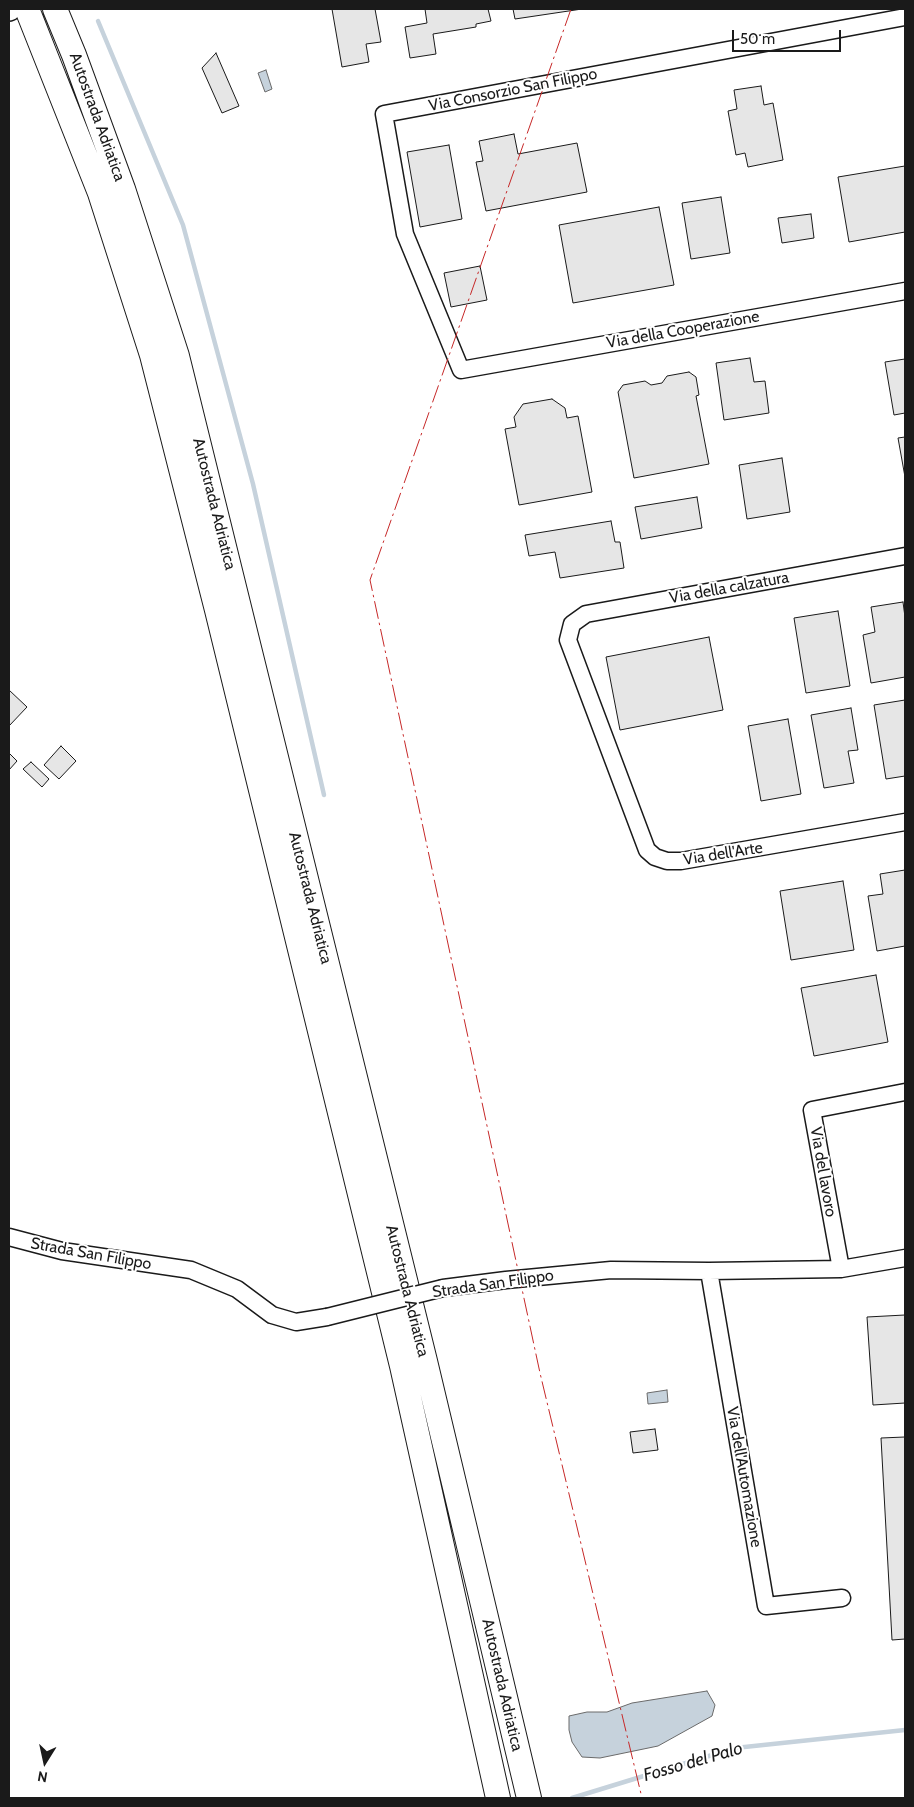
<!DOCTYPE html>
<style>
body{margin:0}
#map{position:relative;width:914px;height:1807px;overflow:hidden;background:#fff;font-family:Cabin,sans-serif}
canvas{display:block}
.frame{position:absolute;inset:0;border:10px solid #1a1a1a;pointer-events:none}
.north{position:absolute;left:20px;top:1737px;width:50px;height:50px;-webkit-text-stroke:4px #fff;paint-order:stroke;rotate:190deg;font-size:14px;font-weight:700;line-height:20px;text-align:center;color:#1a1a1a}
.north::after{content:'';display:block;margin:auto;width:18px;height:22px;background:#1a1a1a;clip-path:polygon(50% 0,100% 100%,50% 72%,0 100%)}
.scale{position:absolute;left:732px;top:30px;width:109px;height:22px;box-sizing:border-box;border:2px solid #1a1a1a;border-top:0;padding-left:6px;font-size:15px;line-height:18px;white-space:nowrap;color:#1a1a1a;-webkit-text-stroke:4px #fff;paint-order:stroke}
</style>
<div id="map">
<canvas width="914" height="1807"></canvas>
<div class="frame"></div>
<div class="north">N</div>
<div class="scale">50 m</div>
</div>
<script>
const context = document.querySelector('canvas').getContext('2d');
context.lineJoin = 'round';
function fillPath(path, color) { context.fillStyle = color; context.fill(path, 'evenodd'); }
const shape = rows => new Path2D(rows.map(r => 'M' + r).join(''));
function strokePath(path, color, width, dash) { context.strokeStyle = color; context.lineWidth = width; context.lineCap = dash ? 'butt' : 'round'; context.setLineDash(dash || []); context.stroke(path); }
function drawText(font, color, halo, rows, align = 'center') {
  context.font = font + ' Cabin,sans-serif'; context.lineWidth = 4; context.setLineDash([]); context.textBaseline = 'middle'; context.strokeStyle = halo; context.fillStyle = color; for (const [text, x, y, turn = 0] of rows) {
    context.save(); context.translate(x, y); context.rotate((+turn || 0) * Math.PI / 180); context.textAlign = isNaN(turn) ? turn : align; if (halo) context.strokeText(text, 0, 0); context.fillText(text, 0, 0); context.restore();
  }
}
const water = shape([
 [266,70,272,89,265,92,258,73,266,70],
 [667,1390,668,1402,648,1404,647,1393,667,1390],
 [707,1691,715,1705,712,1716,658,1746,600,1758,582,1757,572,1742,569,1730,569,1716,587,1712,607,1712,632,1703,707,1691]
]);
const stream = shape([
 [98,21,183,225,253,484,324,795],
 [572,1798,735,1748,905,1730]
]);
const building = shape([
 [332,9,375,9,381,42,366,44,369,62,342,67,332,9],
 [425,9,488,9,491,21,476,24,476,27,433,34,436,54,410,58,405,27,427,23,425,9],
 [513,9,582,9,515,19,513,9],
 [216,53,239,106,222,113,202,68,216,53],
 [761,86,764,105,773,103,783,160,748,167,745,153,736,155,728,111,737,109,734,90,761,86],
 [514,134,518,154,577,143,587,192,486,211,476,162,483,161,479,141,514,134],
 [449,145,462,219,420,227,407,152,449,145],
 [905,166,905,232,849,242,838,177,905,166],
 [721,197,730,253,691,259,682,203,721,197],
 [659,207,674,285,573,303,559,225,659,207],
 [811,214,814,238,782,243,778,218,811,214],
 [480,266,487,300,451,307,444,273,480,266],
 [750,358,754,382,765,381,769,413,724,420,716,363,750,358],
 [905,359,905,413,894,415,885,362,905,359],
 [689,372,696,377,699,395,696,396,709,464,634,478,618,392,623,385,645,381,651,385,662,383,667,376,689,372],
 [552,399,565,408,567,418,578,416,592,492,519,505,505,429,516,427,514,417,523,404,552,399],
 [905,437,905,477,898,438,905,437],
 [782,458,790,512,747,519,739,465,782,458],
 [697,497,702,528,641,539,635,507,697,497],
 [611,521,615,542,620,542,624,568,560,578,555,552,529,556,525,535,611,521],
 [903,602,905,617,905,677,871,683,863,635,875,632,871,607,903,602],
 [838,611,850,686,806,693,794,618,838,611],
 [709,637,723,710,620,730,606,657,709,637],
 [9,690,27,707,9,726,9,690],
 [905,700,905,776,886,779,874,705,905,700],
 [851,708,858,750,848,751,854,783,824,788,811,715,851,708],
 [788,719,801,794,761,801,748,726,788,719],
 [61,746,76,761,59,779,44,765,61,746],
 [9,753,17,761,9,770,9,753],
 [31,762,49,779,42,787,23,769,31,762],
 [905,870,905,946,877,951,868,896,883,894,880,874,905,870],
 [843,881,854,950,791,960,780,891,843,881],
 [876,975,888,1042,814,1056,801,988,876,975],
 [905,1315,905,1403,873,1405,867,1317,905,1315],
 [655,1429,658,1450,633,1453,630,1432,655,1429],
 [905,1437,905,1639,892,1640,881,1438,905,1437]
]);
const minor = shape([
 [905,17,384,114,405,234,461,370,905,291],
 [905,556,586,614,572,624,568,640,647,850,655,857,667,861,681,861,905,822],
 [9,1237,62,1251,191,1270,237,1289,272,1315,296,1322,327,1317],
 [841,1269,812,1110,905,1092],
 [709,1271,766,1606,842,1598],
 [443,1288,506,1280,611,1270,709,1271,841,1269,905,1258]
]);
const major = shape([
 [9,10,11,9]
]);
const highway = shape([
 [27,9,100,193,152,355,217,610,402,1366,498,1798],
 [55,9,74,55,123,189,177,356,425,1361,529,1798]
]);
const minorBridge = shape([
 [327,1317,443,1288]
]);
const power = shape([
 [571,9,370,580,540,1373,642,1798]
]);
const streetNames = [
 ["Via Consorzio San Filippo",513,90,-11],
 ["Autostrada Adriatica",97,117,70],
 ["Via della Cooperazione",683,330,-10],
 ["Autostrada Adriatica",214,504,76],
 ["Via della calzatura",729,588,-10],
 ["Via dell'Arte",723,854,-9],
 ["Autostrada Adriatica",310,898,76],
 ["Via del lavoro",823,1172,80],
 ["Strada San Filippo",91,1254,10],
 ["Strada San Filippo",493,1284,-8],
 ["Autostrada Adriatica",407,1291,76],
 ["Via dell'Automazione",744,1477,80],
 ["Autostrada Adriatica",502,1685,77]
];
const waterNames = [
 ["Fosso del Palo",693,1762,-16]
];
fillPath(water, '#c6d2dc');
strokePath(water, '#6a6a6a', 1);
strokePath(stream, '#c6d2dc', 4.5);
fillPath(building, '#e6e6e6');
strokePath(building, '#1a1a1a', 1);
strokePath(minor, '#1a1a1a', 19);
strokePath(major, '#1a1a1a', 24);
strokePath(highway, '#1a1a1a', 26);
strokePath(minor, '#fff', 16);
strokePath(major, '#fff', 21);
strokePath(highway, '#fff', 24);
strokePath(minorBridge, '#1a1a1a', 19, []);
strokePath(minorBridge, '#fff', 16);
strokePath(power, '#c62828', 1, [18, 4, 2.5, 4]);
drawText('16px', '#1a1a1a', '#fff', streetNames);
drawText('italic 18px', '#1a1a1a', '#fff', waterNames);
</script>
